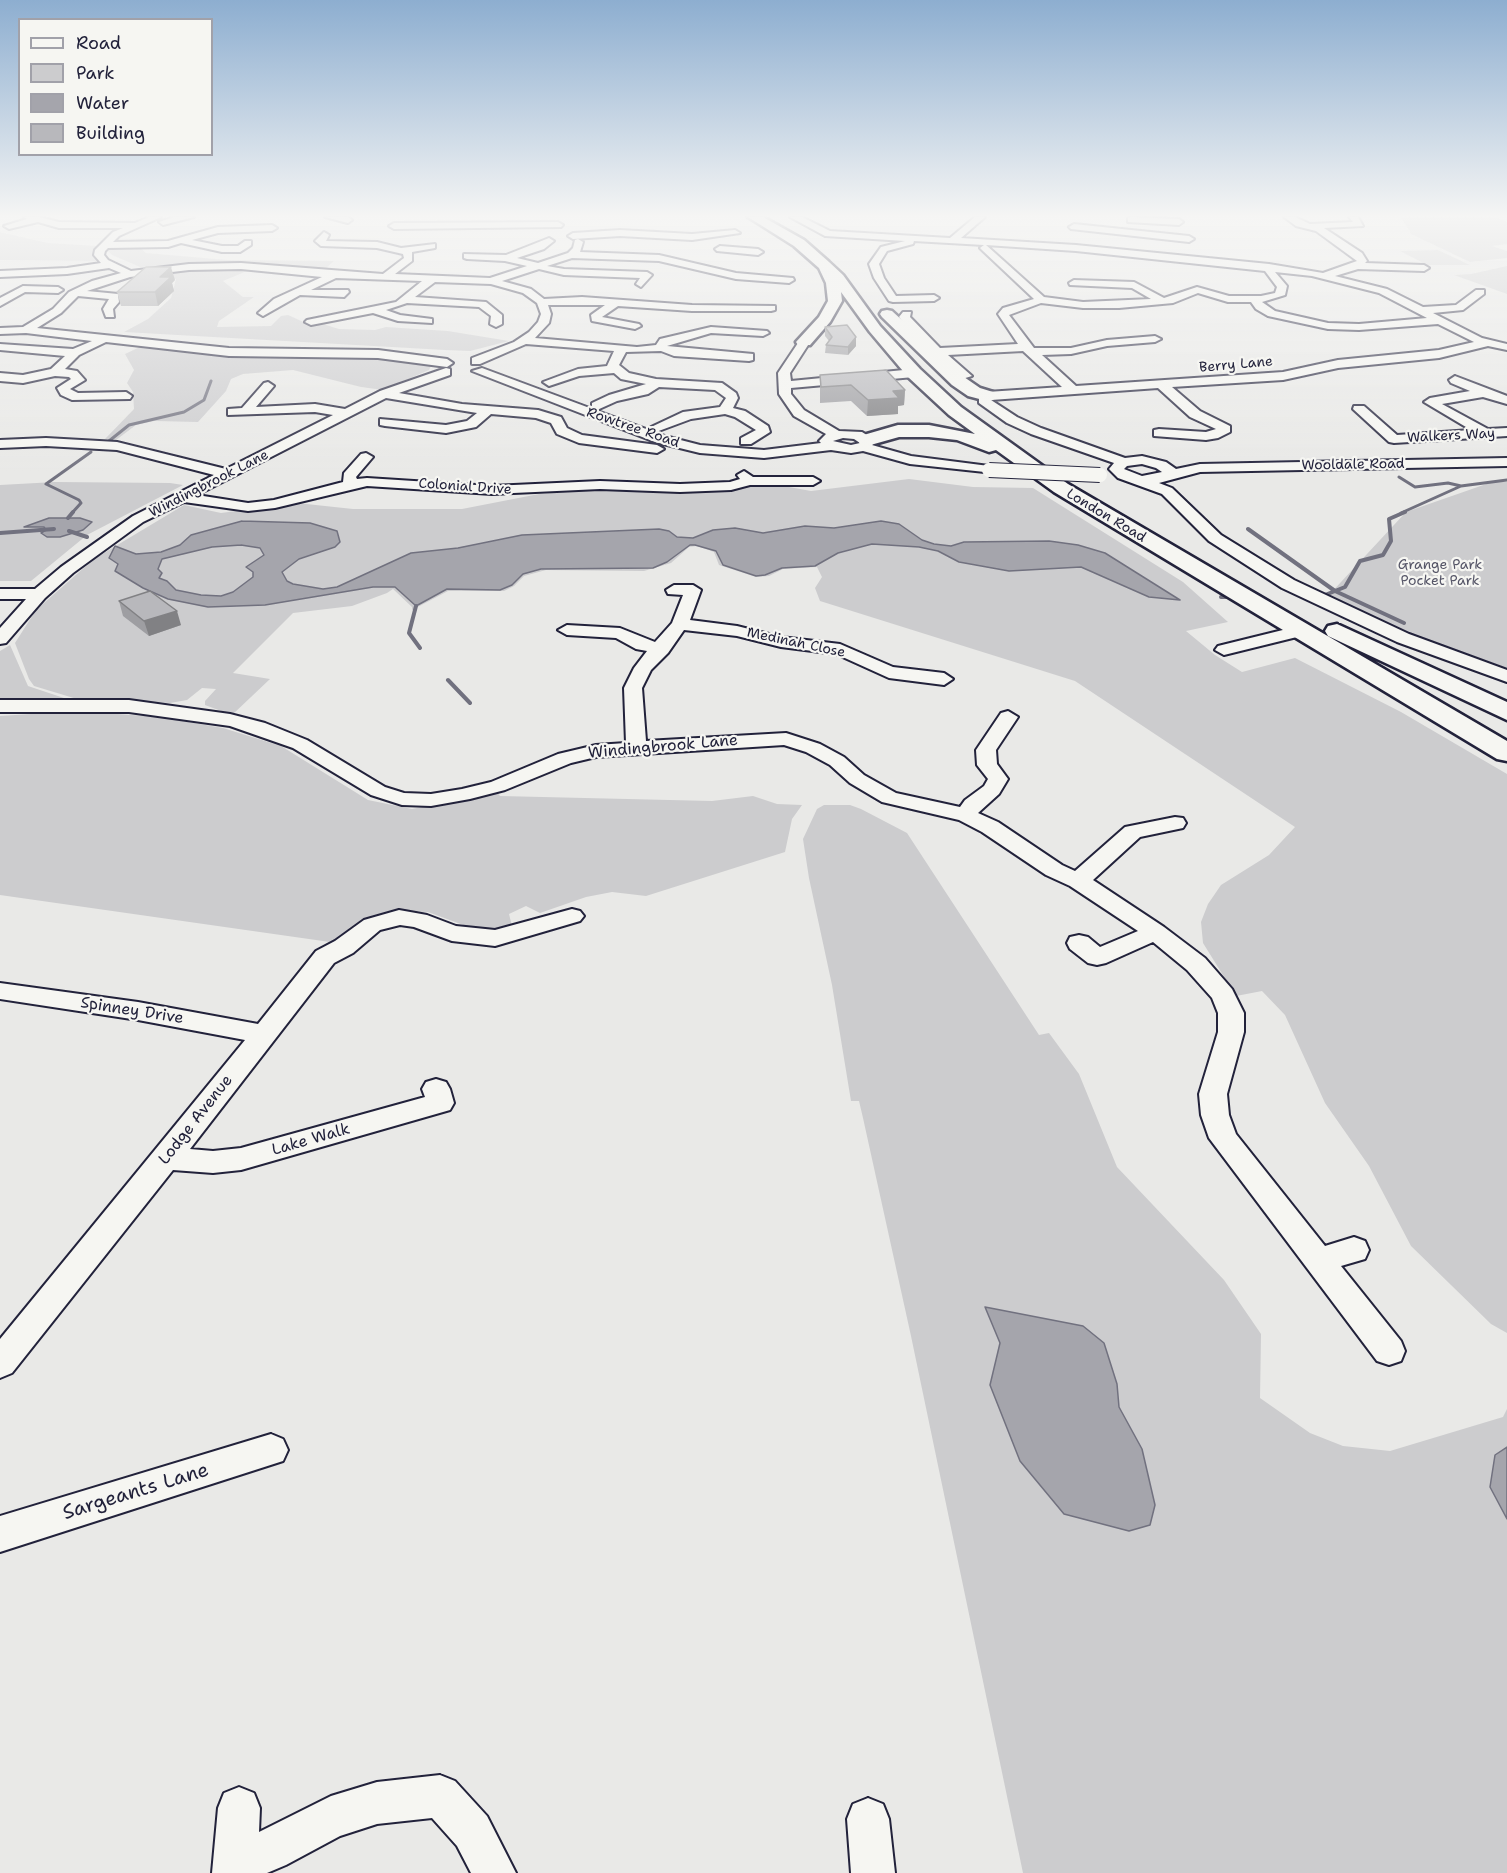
<!DOCTYPE html>
<style>
body{margin:0}
#map{position:relative;width:1507px;height:1873px;overflow:hidden;background:#e9e9e7;font-family:"Shantell Sans",sans-serif}
canvas{display:block}
.legend{position:absolute;left:18px;top:18px;width:195px;height:138px;box-sizing:border-box;background:#f6f6f2;border:2px solid #a1a1a9;margin:0;padding:8px 10px;list-style:none;font-size:18px;color:#22223b}
.legend li{display:flex;align-items:center;gap:12px;height:30px}
.legend b{width:30px;border:2px solid #a1a1a9}
</style>
<div id="map">
<canvas width="1507" height="1873"></canvas>
<ul class="legend">
<li><b style="height:8px;background:#f6f6f2"></b>Road</li>
<li><b style="height:16px;background:#ccccce"></b>Park</li>
<li><b style="height:16px;background:#a5a5ac"></b>Water</li>
<li><b style="height:16px;background:#b8b8bc"></b>Building</li>
</ul>
</div>
<script>
const context = document.querySelector('canvas').getContext('2d');
context.lineJoin = 'round';
function fillPath(path, color) { context.fillStyle = color; context.fill(path, 'evenodd'); }
const shape = rows => new Path2D(rows.map(r => 'M' + r).join(''));
function strokePath(path, color, width, dash) { context.strokeStyle = color; context.lineWidth = width; context.lineCap = dash ? 'butt' : 'round'; context.setLineDash(dash || []); context.stroke(path); }
function drawText(font, color, halo, rows, align = 'center') {
  context.font = font + ' "Shantell Sans",sans-serif'; context.lineWidth = 4.5; context.setLineDash([]); context.textBaseline = 'middle'; context.strokeStyle = halo; context.fillStyle = color; for (const [text, x, y, turn = 0] of rows) {
    context.save(); context.translate(x, y); context.rotate((+turn || 0) * Math.PI / 180); context.textAlign = isNaN(turn) ? turn : align; if (halo) context.strokeText(text, 0, 0); context.fillText(text, 0, 0); context.restore();
  }
}
const green = shape([
 [1401,217,1494,217,1507,222,1507,244,1492,246,1507,251,1507,258,1470,262,1411,234],
 [0,232,48,243,98,246,93,254,97,261,0,260],
 [111,246,138,246,146,253,227,260,334,261,324,270,221,263,140,267,112,255,108,251],
 [1438,250,1470,265,1427,265,1400,251],
 [1507,266,1507,294,1454,275,1471,274],
 [252,269,223,281,243,297,254,297,219,321,217,327,271,326,281,316,288,315,308,324,323,324,339,329,375,330,386,327,448,331,509,341,470,351,445,350,124,332,148,319,171,298,176,279,134,278,183,270],
 [142,346,233,354,397,357,431,366,429,370,383,390,361,387,293,370,243,374,231,379,226,391,198,422,154,421,136,425,116,440,105,439,134,409,133,392,127,383,134,370,125,354],
 [909,479,973,487,1033,488,1183,582,1228,622,1186,631,1215,655,1242,672,1295,658,1401,712,1507,774,1507,1333,1491,1324,1411,1246,1369,1166,1325,1103,1285,1015,1262,991,1236,996,1203,943,1201,922,1208,904,1221,885,1269,855,1295,827,1075,681,820,601,815,588,822,577,817,567,783,569,769,576,756,577,719,565,714,552,697,546,689,547,671,563,644,571,546,570,524,576,514,586,504,591,448,591,412,610,412,607,393,589,387,593,352,606,293,613,233,673,270,679,232,715,205,705,205,701,216,689,202,688,187,700,170,703,77,699,34,686,29,679,15,643,36,610,94,559,184,505,221,513,297,503,353,509,462,509,539,494,600,489,678,491,746,487,789,487,811,491],
 [55,482,170,483,183,485,87,535,31,581,0,581,0,485],
 [1492,482,1507,482,1507,668,1409,633,1328,596,1406,512],
 [10,645,28,686,70,700,68,702,0,702,0,651],
 [77,711,159,717,223,728,281,746,368,800,412,809,497,792,500,796,712,801,753,796,777,804,802,805,792,819,785,852,646,896,612,892,586,897,540,913,526,906,509,914,512,926,487,930,466,926,428,912,395,911,374,917,351,929,337,943,0,895,0,716],
 [824,805,850,805,861,809,907,833,1039,1035,1049,1033,1079,1074,1117,1167,1224,1280,1261,1334,1260,1398,1310,1433,1343,1446,1390,1451,1503,1417,1507,1409,1507,1873,1023,1873,911,1336,863,1118,859,1101,851,1101,832,985,809,878,803,839,817,809]
]);
const water = shape([
 [49,518,80,518,92,522,83,530,60,537,47,537,41,533,46,530,44,527,24,527,49,518],
 [242,521,310,523,337,531,340,542,335,547,299,559,282,572,287,581,293,584,323,589,337,587,411,553,458,548,522,535,659,529,669,531,677,537,693,538,713,530,735,528,763,533,805,526,834,528,881,521,899,524,922,540,934,544,951,546,964,542,1049,541,1078,545,1105,553,1180,600,1149,597,1081,567,1009,571,959,562,938,551,919,547,872,544,838,553,815,566,782,568,765,575,756,576,723,565,716,551,695,545,690,545,667,562,653,568,541,569,523,574,512,585,500,590,447,589,416,606,395,587,373,587,265,605,208,607,168,599,143,588,115,571,118,564,109,558,115,546,136,554,161,552,180,545,191,535,242,521],
 [241,545,260,548,264,555,246,567,253,572,253,577,233,592,221,596,201,595,176,590,167,581,159,578,162,573,158,569,162,559,212,547,241,545],
 [985,1307,1083,1326,1104,1343,1117,1384,1119,1407,1142,1449,1155,1505,1150,1525,1129,1531,1064,1514,1020,1461,990,1385,1000,1343,985,1307],
 [1507,1447,1507,1519,1490,1487,1495,1455,1507,1447]
]);
const streamFar1 = shape([
 [109,441,129,425,184,412,204,400,211,381],
 [1399,477,1415,487,1448,483,1461,486],
 [72,513,81,503,79,500,46,484,91,452],
 [1401,513,1461,486,1507,480]
]);
const stream = shape([
 [68,518,73,512],
 [1248,529,1335,591,1404,623],
 [69,531,87,537],
 [0,533,54,529],
 [1325,595,1345,587,1360,561,1383,555,1391,541,1389,519,1405,512],
 [1221,597,1226,597],
 [416,606,409,633,420,648],
 [448,680,470,703]
]);
const minor = shape([
 [24,217,39,217,59,222,135,223,149,217,161,217,119,236,113,242,168,241,218,227,272,225,277,228,272,231,218,233,192,240,222,246,238,246,245,241,251,241,251,245,240,252,222,252,181,243,168,247,108,248,105,251,104,255,108,260,131,271,189,264,241,263,383,274,404,258,403,254,377,248,321,246,315,241,324,232,329,235,326,241,377,242,401,248,435,244,435,248,412,252,412,261,395,274,490,278,527,266,505,261,467,259,464,258,464,254,506,255,549,238,554,241,544,249,517,258,538,263,568,253,573,248,575,240,578,239,583,242,580,252,659,255,736,273,793,278,794,280,789,283,736,279,659,261,572,258,547,266,564,269,647,272,652,275,641,287,636,284,640,278,564,275,539,269,502,281,531,289,544,299,582,297,692,305,775,306,775,310,771,311,692,311,618,306,602,317,639,324,641,326,635,329,592,321,591,315,605,305,548,305,551,314,549,323,535,338,637,347,656,345,660,339,711,327,767,331,769,333,763,336,711,333,667,346,753,354,753,360,749,361,674,356,661,351,626,352,619,365,629,373,656,379,722,383,736,393,738,398,733,408,745,411,768,426,770,432,751,444,741,444,741,438,756,430,735,417,725,414,691,419,656,432,649,428,683,412,720,407,726,398,715,390,659,387,648,394,617,401,597,410,592,409,592,403,609,395,646,384,621,379,614,373,579,376,549,386,543,382,578,369,607,366,614,351,526,344,480,364,472,364,472,358,514,342,529,332,538,322,541,314,537,303,523,293,491,284,435,282,415,297,486,302,502,315,502,324,496,327,490,324,491,316,479,307,407,303,386,310,400,315,432,319,432,323,398,321,373,313,311,325,305,322,307,320,396,302,422,281,336,278,311,290,348,290,349,292,344,297,300,295,263,316,258,313,274,299,322,277,241,269,189,270,130,277,87,291,118,294,119,302,113,309,114,317,106,317,103,309,109,299,78,296,61,313,37,328,229,348,378,350,447,359,453,363,447,367,378,358,229,356,106,342,79,355,65,369,77,371,85,380,70,389,78,393,126,392,132,396,130,399,72,400,61,395,57,388,71,379,69,377,55,376,23,383,0,381,0,373,23,375,51,369,65,356,0,350,0,344,73,349,92,341,26,333,0,334,0,328,23,327,53,309,69,292,92,281,121,273,109,268,67,274,0,277,0,271,67,268,101,263,94,255,95,250,113,232,123,228,59,228,38,222,9,229,4,226,27,219,24,217],
 [174,217,194,217,163,225,159,222,174,217],
 [325,217,348,217,352,220,348,223,325,217],
 [790,217,802,217,830,231,950,238,975,217,985,217,961,238,1076,245,1269,264,1323,273,1357,261,1316,231,1296,226,1284,217,1295,217,1310,224,1353,222,1349,217,1358,217,1363,226,1324,228,1362,253,1367,261,1365,263,1424,265,1429,268,1424,271,1358,269,1335,276,1387,289,1423,307,1456,305,1476,290,1484,290,1484,294,1463,310,1433,313,1482,338,1507,344,1507,350,1488,346,1439,358,1338,368,1283,380,1172,387,1200,411,1230,426,1230,432,1218,438,1206,440,1154,436,1154,430,1159,429,1206,432,1216,429,1190,417,1158,388,991,400,1017,417,1041,428,1125,458,1142,456,1166,462,1176,469,1200,464,1507,458,1507,466,1200,472,1159,483,1172,488,1221,535,1294,580,1409,634,1507,670,1507,682,1397,642,1282,588,1209,541,1162,494,1118,478,1109,469,1114,463,1031,434,1007,423,979,403,979,397,987,392,1062,387,1023,351,948,355,972,376,962,379,918,341,899,317,903,312,911,312,910,317,940,348,1018,344,998,314,1003,308,1034,299,982,250,980,248,984,245,914,241,913,244,887,251,879,264,884,278,896,296,934,295,939,298,934,301,893,302,889,301,874,278,869,264,881,247,905,241,825,236,790,217],
 [986,245,1076,251,1265,271,1277,287,1275,293,1261,296,1229,296,1197,287,1164,298,1134,282,1074,280,1069,283,1070,285,1132,288,1151,299,1083,302,1044,297,986,245],
 [1275,272,1312,276,1379,293,1427,318,1359,324,1328,323,1275,311,1262,302,1285,295,1287,286,1275,272],
 [1198,293,1228,302,1251,302,1256,309,1268,316,1328,329,1359,330,1438,324,1474,342,1439,350,1338,360,1283,372,1076,386,1042,355,1071,354,1107,346,1155,342,1161,339,1155,336,1107,340,1071,348,1034,348,1009,315,1041,303,1083,308,1119,308,1173,303,1198,293],
 [1142,464,1156,468,1162,472,1142,476,1124,469,1127,466,1142,464],
 [1131,217,1179,219,1183,222,1179,225,1128,222,1128,218,1131,217],
 [558,222,563,225,561,227,394,229,389,226,394,223,558,222],
 [1074,224,1189,236,1194,239,1189,242,1071,229,1069,227,1074,224],
 [620,230,692,234,735,230,740,233,692,240,620,236,573,239,568,236,573,233,620,230],
 [720,246,758,249,763,252,758,255,717,251,715,249,720,246],
 [23,286,58,287,63,290,58,293,25,292,0,306,0,298,23,286],
 [804,339,810,342,790,373,791,381,914,369,920,373,914,377,791,388,791,394,804,410,839,431,862,432,873,439,875,442,872,445,911,456,989,466,996,470,994,473,910,464,863,451,851,453,831,450,764,458,700,453,655,442,472,371,482,368,665,436,700,445,764,450,821,443,819,441,826,434,794,416,779,394,778,373,800,340,804,339],
 [843,438,854,439,860,443,851,445,833,441,843,438],
 [446,368,450,369,450,375,399,393,462,404,538,410,561,417,567,428,582,435,657,445,664,449,657,453,579,443,557,434,551,423,536,418,491,414,476,427,446,433,385,426,380,425,380,419,446,425,467,421,477,413,386,398,197,495,248,503,274,500,343,482,344,473,361,454,366,453,373,457,356,477,357,479,367,478,492,486,600,481,680,484,730,482,740,479,737,475,744,471,753,477,813,477,820,481,813,485,750,485,731,490,680,492,600,489,492,494,367,486,275,508,248,511,184,502,143,522,73,573,45,598,6,643,0,644,0,628,26,599,0,599,0,589,35,589,61,567,133,516,214,475,117,450,46,446,0,448,0,440,46,438,117,442,226,469,333,415,315,412,228,415,228,409,242,408,264,383,268,382,274,386,256,407,315,404,345,409,380,391,446,368],
 [1455,376,1507,396,1507,404,1483,397,1442,404,1488,429,1507,428,1507,436,1394,443,1389,442,1353,409,1354,406,1364,406,1397,435,1471,430,1424,402,1430,398,1470,391,1451,383,1449,380,1455,376],
 [674,585,693,585,701,590,690,620,737,626,781,637,840,644,893,667,944,673,953,679,944,685,889,678,836,654,781,647,737,636,684,630,668,653,651,670,642,688,646,741,786,733,820,744,844,757,864,775,896,793,960,807,965,800,984,786,988,779,977,765,976,750,1001,713,1008,711,1018,717,996,750,997,764,1008,779,999,794,978,813,998,822,1062,865,1075,871,1125,827,1175,817,1183,818,1186,823,1183,828,1140,837,1093,880,1164,927,1205,958,1232,989,1244,1013,1244,1032,1227,1094,1229,1115,1236,1134,1325,1246,1354,1237,1365,1241,1369,1250,1365,1259,1341,1266,1401,1341,1405,1351,1401,1361,1389,1365,1377,1361,1209,1138,1201,1115,1199,1094,1218,1032,1218,1013,1212,998,1187,970,1153,942,1106,963,1097,965,1088,963,1070,949,1067,943,1070,937,1079,935,1088,937,1100,947,1138,931,1070,886,1046,875,982,832,959,820,882,802,850,783,830,765,806,752,784,745,596,757,571,763,505,790,470,799,431,806,402,805,371,795,293,748,230,726,129,712,0,712,0,700,129,700,230,714,265,723,307,740,385,787,404,793,431,794,462,789,491,782,558,754,596,745,626,743,624,688,634,668,647,651,636,649,616,638,567,635,558,630,567,625,620,628,655,642,672,623,683,595,668,594,666,590,674,585],
 [1299,626,1305,627,1308,631,1305,635,1224,655,1215,650,1218,646,1299,626],
 [572,909,580,911,584,916,580,921,495,946,452,941,414,927,400,925,380,930,353,953,334,963,190,1149,213,1151,241,1148,425,1097,422,1089,426,1082,436,1079,446,1082,450,1089,454,1103,450,1110,241,1170,213,1173,173,1170,12,1373,0,1378,0,1339,245,1040,138,1020,0,999,0,983,138,1002,258,1024,316,951,335,941,364,920,399,910,427,915,456,926,495,930,572,909],
 [271,1434,283,1439,288,1450,283,1461,0,1552,0,1516,271,1434],
 [440,1775,455,1781,487,1816,516,1873,471,1873,457,1846,432,1818,377,1824,340,1836,286,1865,267,1873,212,1873,218,1808,224,1793,239,1787,254,1793,260,1808,259,1832,331,1796,377,1782,440,1775],
 [868,1798,883,1804,889,1819,895,1873,851,1873,847,1819,853,1804,868,1798]
]);
const highway = shape([
 [748,217,763,217,804,240,829,262,843,275,880,326,920,369,961,407,1068,484,1507,741,1507,761,1497,759,1054,492,996,450,989,452,957,440,929,437,899,437,867,446,860,444,858,440,860,436,898,425,929,425,975,434,949,415,908,377,870,332,841,292,842,301,830,322,810,345,798,345,796,342,819,317,828,301,826,283,819,268,794,246,748,217],
 [887,310,892,311,964,377,980,388,993,392,996,396,993,400,987,401,968,396,952,385,882,317,880,314,882,311,887,310],
 [1337,624,1507,702,1507,720,1328,636,1325,631,1328,626,1337,624]
]);
const minorBridge = shape([
 [989,470,1100,475]
]);
const wall = shape([
 [175,280,172,283,174,291,158,306,121,306,117,292],
 [825,327,856,337,856,346,848,355,825,353,826,345,829,341,825,336],
 [820,375,905,390,904,405,898,406,898,414,867,416,851,401,820,403],
 [119,601,181,625,149,636,123,616]
]);
const shadedWall = shape([
 [171,267,175,280,172,283,174,291,158,306,155,292,160,277],
 [856,337,856,346,848,355,848,347],
 [905,390,904,405,898,406,898,414,867,416,868,400,893,391],
 [177,611,181,625,149,636,144,621]
]);
const building = shape([
 [146,267,171,267,160,277,171,277,155,292,117,292,146,267],
 [847,325,856,337,848,347,826,345,832,337,825,327,847,325],
 [886,370,905,390,893,391,899,398,868,400,851,385,821,387,820,375,886,370],
 [150,591,177,611,144,621,119,601,150,591]
]);
const farStreetnames = [
 ["Berry Lane",1236,365,-5],
 ["Rowtree Road",633,428,19],
 ["Walkers Way",1451,436,-3],
 ["Wooldale Road",1353,465,-1],
 ["Windingbrook Lane",209,484,-27],
 ["Colonial Drive",465,487,4],
 ["London Road",1106,516,31],
 ["Medinah Close",796,643,12]
];
const farParknames = [
 ["Grange Park",1440,565],
 ["Pocket Park",1440,581]
];
const streetNames = [
 ["Windingbrook Lane",663,747,-5],
 ["Spinney Drive",132,1011,9],
 ["Lodge Avenue",196,1120,-52],
 ["Lake Walk",311,1140,-16]
];
const nearStreetnames = [
 ["Sargeants Lane",136,1492,-17]
];
fillPath(green, '#ccccce');
fillPath(water, '#a5a5ac');
strokePath(water, '#71717f', 1.5);
strokePath(streamFar1, '#71717f', 3);
strokePath(stream, '#71717f', 4);
strokePath(minor, '#22223b', 4);
strokePath(highway, '#22223b', 5);
fillPath(minor, '#f6f6f2');
fillPath(highway, '#f6f6f2');
strokePath(minorBridge, '#22223b', 16, []);
strokePath(minorBridge, '#f6f6f2', 14);
fillPath(wall, '#9e9ea2');
fillPath(shadedWall, '#818184');
fillPath(building, '#b8b8bc');
strokePath(building, '#818184', 1.5);
const sky = context.createLinearGradient(0, 0, 0, 479);
sky.addColorStop(0, '#8daed0');
sky.addColorStop(0.45, '#f5f5f4');
sky.addColorStop(1, '#f5f5f400');
context.fillStyle = sky;
context.fillRect(0, 0, 1507, 479);
drawText('14px', '#22223b', '#f6f6f2', farStreetnames);
drawText('14px', '#555567', '#f6f6f2', farParknames);
drawText('16px', '#22223b', '#f6f6f2', streetNames);
drawText('20px', '#22223b', '#f6f6f2', nearStreetnames);
</script>
